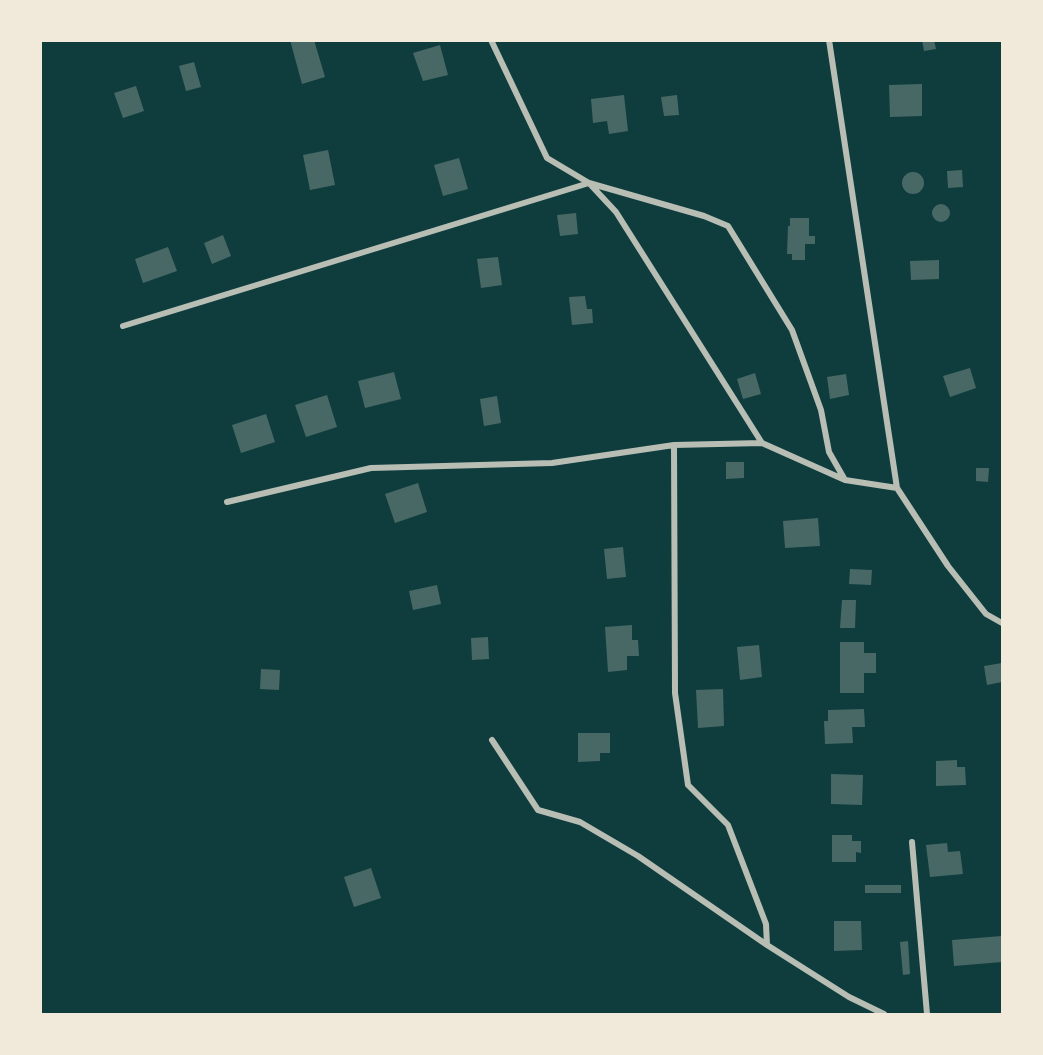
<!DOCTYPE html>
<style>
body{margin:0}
#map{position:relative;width:1043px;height:1055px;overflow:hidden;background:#0f3d3e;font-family:Manrope,sans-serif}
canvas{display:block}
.frame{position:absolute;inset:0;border:42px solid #f1e9da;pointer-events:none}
</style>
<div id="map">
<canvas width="1043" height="1055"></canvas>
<div class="frame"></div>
</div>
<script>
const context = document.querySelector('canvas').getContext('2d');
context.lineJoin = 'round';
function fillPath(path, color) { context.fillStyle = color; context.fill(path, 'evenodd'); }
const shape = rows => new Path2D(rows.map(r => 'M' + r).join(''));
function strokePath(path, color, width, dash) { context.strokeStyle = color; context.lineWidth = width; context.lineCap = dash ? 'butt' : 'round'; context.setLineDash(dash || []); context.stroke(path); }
const building = shape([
 [290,40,314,40,325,77,302,84],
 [922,40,934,40,936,49,924,51],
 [440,45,448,75,423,81,413,53],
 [194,62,201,87,186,91,179,66],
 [922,84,922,116,890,117,889,85],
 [136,86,144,111,123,118,114,93],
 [624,95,628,131,609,134,607,121,593,123,591,99],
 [677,95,679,115,664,116,661,97],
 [328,150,335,185,310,190,303,155],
 [459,158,468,189,443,196,434,165],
 [962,170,963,187,948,188,947,171],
 '902 183a11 11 0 1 1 22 0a11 11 0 1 1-22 0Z',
 '932 213a9 9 0 1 1 18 0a9 9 0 1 1-18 0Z',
 [576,213,578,234,560,236,557,215],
 [790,218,809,218,809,236,815,236,815,244,805,244,805,260,792,260,792,254,787,254,788,226,790,226],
 [223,235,231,256,212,264,204,243],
 [168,247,177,271,143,283,135,259],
 [498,257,502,285,481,288,477,259],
 [939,260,939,279,911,280,910,261],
 [585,296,587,309,592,309,593,323,572,325,569,297],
 [970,368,976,388,950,397,943,376],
 [394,372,401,399,365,408,358,381],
 [755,373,761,394,743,399,737,379],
 [846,374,849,395,830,399,827,377],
 [327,395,337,427,306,437,295,405],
 [497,396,501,423,484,426,480,399],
 [266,414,275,442,241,453,232,425],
 [726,462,744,462,744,478,726,479],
 [976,468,989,468,988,482,976,481],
 [418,483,427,512,395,523,385,494],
 [818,518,820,546,785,548,783,521],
 [623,547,626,577,607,579,604,549],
 [850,569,872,570,871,585,849,584],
 [437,585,441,604,413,610,409,591],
 [842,600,856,600,855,628,840,628],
 [632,625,632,640,638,640,639,656,627,656,627,670,608,672,605,627],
 [488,637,489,659,472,660,471,638],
 [840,642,864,642,864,653,876,653,876,673,864,673,864,693,840,693],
 [759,645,762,677,740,680,737,647],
 [1002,663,1002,682,987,685,984,666],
 [261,669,280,670,279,690,260,689],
 [723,689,724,726,698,728,696,690],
 [864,709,865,727,852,727,853,743,825,744,824,721,828,721,828,710],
 [578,733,610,733,610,753,600,753,600,761,578,762],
 [957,760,957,767,965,767,966,785,936,786,936,761],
 [831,774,863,775,862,805,831,804],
 [832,835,852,835,852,841,861,841,861,853,856,852,856,862,832,862],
 [947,843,948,852,960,851,963,874,930,877,926,845],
 [371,868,381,898,354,907,344,877],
 [865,885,901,885,901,893,865,893],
 [834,921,861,921,862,950,834,951],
 [1002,936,1002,962,954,966,952,940],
 [908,941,910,974,903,975,900,942]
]);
const minor = shape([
 [491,40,547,158,589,183,616,212,762,443],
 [829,40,897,488],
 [123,326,589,183,704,216,728,226,792,330,821,410,829,452,845,480,762,443,674,445,552,463,371,468,227,502],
 [674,445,675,693,688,785,728,825,766,924,767,945,849,997,884,1014],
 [845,480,897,488,948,566,986,614,1002,623],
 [492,740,538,810,580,822,638,856,767,945],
 [912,842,927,1014]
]);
fillPath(building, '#486865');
strokePath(minor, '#b8beb3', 6);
</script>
